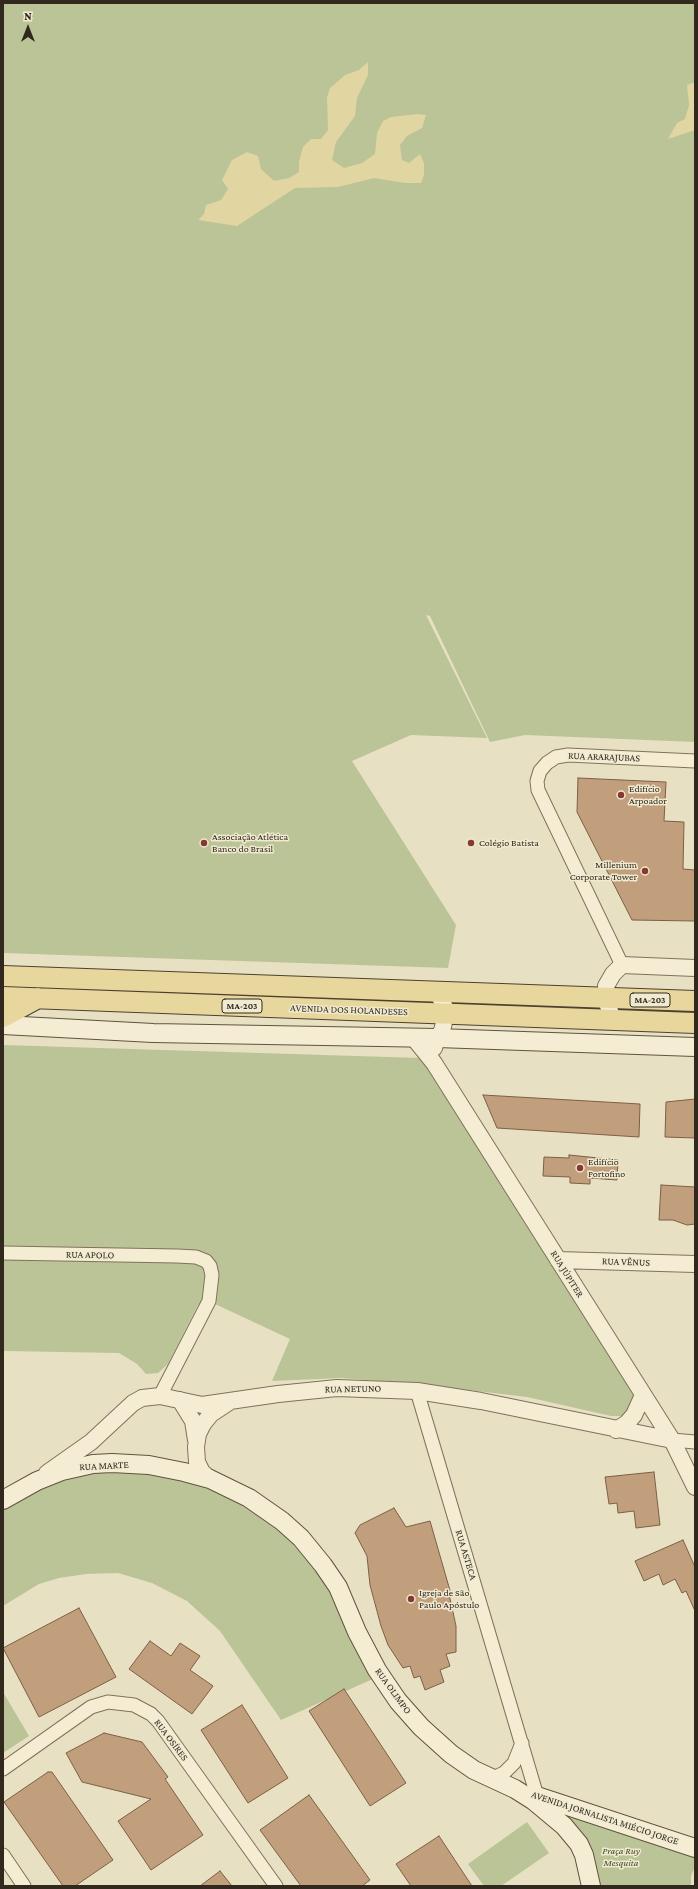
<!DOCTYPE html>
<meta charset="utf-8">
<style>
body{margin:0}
#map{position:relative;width:698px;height:1889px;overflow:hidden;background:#e8e0c2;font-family:"Crimson Pro",serif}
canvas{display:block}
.frame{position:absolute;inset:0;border:4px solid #31291e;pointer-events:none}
.north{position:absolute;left:8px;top:8px;width:40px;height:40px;-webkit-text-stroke:3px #f0ead0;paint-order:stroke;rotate:0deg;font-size:11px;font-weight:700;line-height:16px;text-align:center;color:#31291e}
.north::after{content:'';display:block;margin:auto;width:14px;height:18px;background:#31291e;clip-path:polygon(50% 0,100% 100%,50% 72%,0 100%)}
</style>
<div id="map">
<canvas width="698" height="1889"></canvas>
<div class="frame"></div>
<div class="north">N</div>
</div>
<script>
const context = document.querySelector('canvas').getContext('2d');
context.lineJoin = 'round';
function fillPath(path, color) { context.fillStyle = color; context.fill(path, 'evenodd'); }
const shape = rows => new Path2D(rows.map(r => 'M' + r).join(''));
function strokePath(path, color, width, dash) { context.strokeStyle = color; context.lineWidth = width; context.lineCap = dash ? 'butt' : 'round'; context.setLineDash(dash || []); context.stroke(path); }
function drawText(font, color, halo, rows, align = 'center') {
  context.font = font + ' "Crimson Pro",serif'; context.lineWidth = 3; context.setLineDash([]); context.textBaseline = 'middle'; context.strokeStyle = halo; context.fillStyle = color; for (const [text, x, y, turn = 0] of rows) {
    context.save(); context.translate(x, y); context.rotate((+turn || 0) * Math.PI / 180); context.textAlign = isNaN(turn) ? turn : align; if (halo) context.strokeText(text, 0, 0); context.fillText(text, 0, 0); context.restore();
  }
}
const green = shape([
 [3,3,695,3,695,742,525,735,490,742,430,616,426,615,487,738,411,735,352,761,456,925,448,968,3,953],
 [3,1045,421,1058,637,1398,625,1416,611,1416,527,1397,417,1384,341,1378,272,1381,290,1339,215,1304,202,1303,198,1305,168,1364,158,1373,146,1374,137,1364,119,1353,3,1351],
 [119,1469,207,1482,281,1526,316,1566,375,1678,281,1720,220,1631,187,1601,152,1583,118,1573,86,1574,59,1578,39,1584,3,1606,3,1508,53,1479,86,1473],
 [3,1692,29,1736,3,1753],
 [571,1815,695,1855,695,1867,691,1876,691,1886,597,1886,570,1820],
 [527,1822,549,1853,501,1886,484,1886,468,1864]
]);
const sand = shape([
 [368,62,368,75,357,98,355,116,336,142,332,160,344,168,362,163,375,154,377,133,383,121,391,117,418,114,426,115,422,128,407,136,400,145,402,160,409,163,420,154,424,163,424,175,421,183,405,183,374,178,338,187,295,188,237,226,198,220,204,214,206,205,221,200,228,189,222,180,232,160,247,152,258,156,261,169,274,181,289,178,299,172,299,162,303,147,311,139,321,139,328,130,327,97,330,88,345,75,359,70],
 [693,83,695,83,695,130,668,139,677,123,685,119,689,105,687,85]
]);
const building = shape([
 [578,778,666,782,664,821,684,822,683,869,695,870,695,921,632,920,577,812,578,778],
 [483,1095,640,1104,639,1137,497,1128,483,1095],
 [695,1099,695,1138,665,1137,666,1102,695,1099],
 [569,1155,618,1160,617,1180,590,1178,590,1184,570,1183,570,1177,543,1176,544,1157,569,1158,569,1155],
 [661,1185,695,1187,695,1224,687,1225,673,1220,659,1220,661,1185],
 [654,1472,660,1525,636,1528,634,1511,618,1513,617,1503,609,1504,605,1477,654,1472],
 [394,1508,406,1527,430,1521,451,1594,449,1594,456,1626,456,1652,446,1654,450,1666,440,1670,444,1682,425,1690,420,1676,414,1678,410,1666,403,1668,388,1645,381,1626,370,1585,367,1556,355,1533,360,1525,394,1508],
 [683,1540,695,1567,695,1611,686,1591,682,1593,675,1579,663,1585,659,1574,644,1581,635,1561,683,1540],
 [79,1608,116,1677,39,1717,3,1648,79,1608],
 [150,1641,171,1656,180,1643,200,1656,190,1670,213,1686,192,1714,129,1669,150,1641],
 [344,1689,406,1783,370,1806,309,1711,344,1689],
 [242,1705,288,1778,248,1803,201,1730,242,1705],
 [104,1733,142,1742,168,1777,165,1779,203,1835,151,1870,118,1821,151,1799,82,1782,66,1753,104,1733],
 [48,1772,52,1772,113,1860,75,1886,63,1886,4,1802,48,1772],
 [309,1795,370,1880,362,1886,301,1886,260,1830,309,1795],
 [439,1836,472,1886,411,1886,396,1864,439,1836],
 [220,1871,232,1886,200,1886,220,1871]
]);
const minor = shape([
 [622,965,538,790,537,781,540,771,547,763,556,757,568,755,695,761],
 [3,1253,177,1256,196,1257,206,1261,210,1266,212,1275,209,1301,160,1396],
 [417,1391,537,1796],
 [672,1440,695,1442],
 [3,1769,91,1707,108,1702,134,1705,151,1714,158,1721,276,1886],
 [491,1779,504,1773,514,1763,522,1743],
 [3,1855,24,1886]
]);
const tertiary = shape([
 [613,1019,605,998,606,986,613,974,622,965,695,968],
 [413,1037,434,1063,672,1440,695,1487],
 [434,1048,437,1038,442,1031,445,1018,444,1005,437,992],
 [558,1260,695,1264],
 [180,1400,193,1421,196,1440],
 [616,1430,627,1423,634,1415,643,1395],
 [47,1473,91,1442,133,1403,142,1398,160,1396,202,1405,278,1394,337,1388,417,1391,481,1401,672,1440],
 [210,1479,202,1472,197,1462,196,1447,198,1434,203,1424,211,1414,229,1402]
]);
const secondary = shape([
 [3,1025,153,1033,437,1038,695,1047],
 [3,1500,37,1481,62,1471,93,1464,112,1463,149,1465,184,1472,210,1479,249,1498,282,1521,301,1538,323,1565,338,1587,357,1632,377,1670,398,1701,421,1727,451,1754,474,1770,515,1789,534,1801,564,1826,579,1844,584,1855,591,1886],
 [534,1795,695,1848]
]);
const primary = shape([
 [3,976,695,1001],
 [3,997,695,1023],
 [3,1017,38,998]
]);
const markers = [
 [621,795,4,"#883832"],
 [204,843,4,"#883832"],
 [471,843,4,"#883832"],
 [645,871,4,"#883832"],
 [580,1168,4,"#883832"],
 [411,1599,4,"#883832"]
];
const shields = [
 [650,1000,40],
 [242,1006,40]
];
const shieldNames = [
 ["MA-203",650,1000],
 ["MA-203",242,1006]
];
const streetNames = [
 ["RUA ARARAJUBAS",604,757,2],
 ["AVENIDA DOS HOLANDESES",349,1010,2],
 ["RUA APOLO",90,1255,1],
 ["RUA VÊNUS",626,1262,2],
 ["RUA JÚPITER",567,1274,58],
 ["RUA NETUNO",353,1389,-1],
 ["RUA MARTE",104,1466,-3],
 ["RUA ASTECA",466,1555,73],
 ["RUA OLIMPO",393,1691,54],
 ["RUA OSÍRES",171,1740,53],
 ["AVENIDA JORNALISTA MIÉCIO JORGE",605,1818,18]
];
const poiNames = [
 ["Edifício",629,789],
 ["Arpoador",629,801],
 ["Associação Atlética",212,837],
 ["Banco do Brasil",212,849],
 ["Colégio Batista",479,843],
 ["Millenium",637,865,"right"],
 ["Corporate Tower",637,877,"right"],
 ["Edifício",588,1162],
 ["Portofino",588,1174],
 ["Igreja de São",419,1593],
 ["Paulo Apóstulo",419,1605]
];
const parkNames = [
 ["Praça Ruy",621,1851],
 ["Mesquita",621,1863]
];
fillPath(green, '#bbc497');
fillPath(sand, '#e1d5a1');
fillPath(building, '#c29f7c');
strokePath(building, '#7c5f44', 1);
strokePath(minor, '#80715b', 15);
strokePath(tertiary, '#80715b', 18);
strokePath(secondary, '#61533e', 20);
strokePath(primary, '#4e402f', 22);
strokePath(minor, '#f4edd4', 13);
strokePath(tertiary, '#f4edd4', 16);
strokePath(secondary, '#f4edd4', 18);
strokePath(primary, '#e8d79d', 20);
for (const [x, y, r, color] of markers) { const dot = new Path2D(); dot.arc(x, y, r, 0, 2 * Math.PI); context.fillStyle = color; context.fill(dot); strokePath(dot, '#f0ead0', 1.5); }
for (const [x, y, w] of shields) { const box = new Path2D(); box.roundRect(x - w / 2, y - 7, w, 14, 3); context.fillStyle = '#f0ead0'; context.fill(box); strokePath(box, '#31291e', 1); }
drawText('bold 9px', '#31291e', null, shieldNames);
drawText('10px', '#31291e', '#f0ead0', streetNames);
drawText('10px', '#31291e', '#f0ead0', poiNames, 'left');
drawText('italic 10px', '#3f4b26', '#f0ead0', parkNames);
</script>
